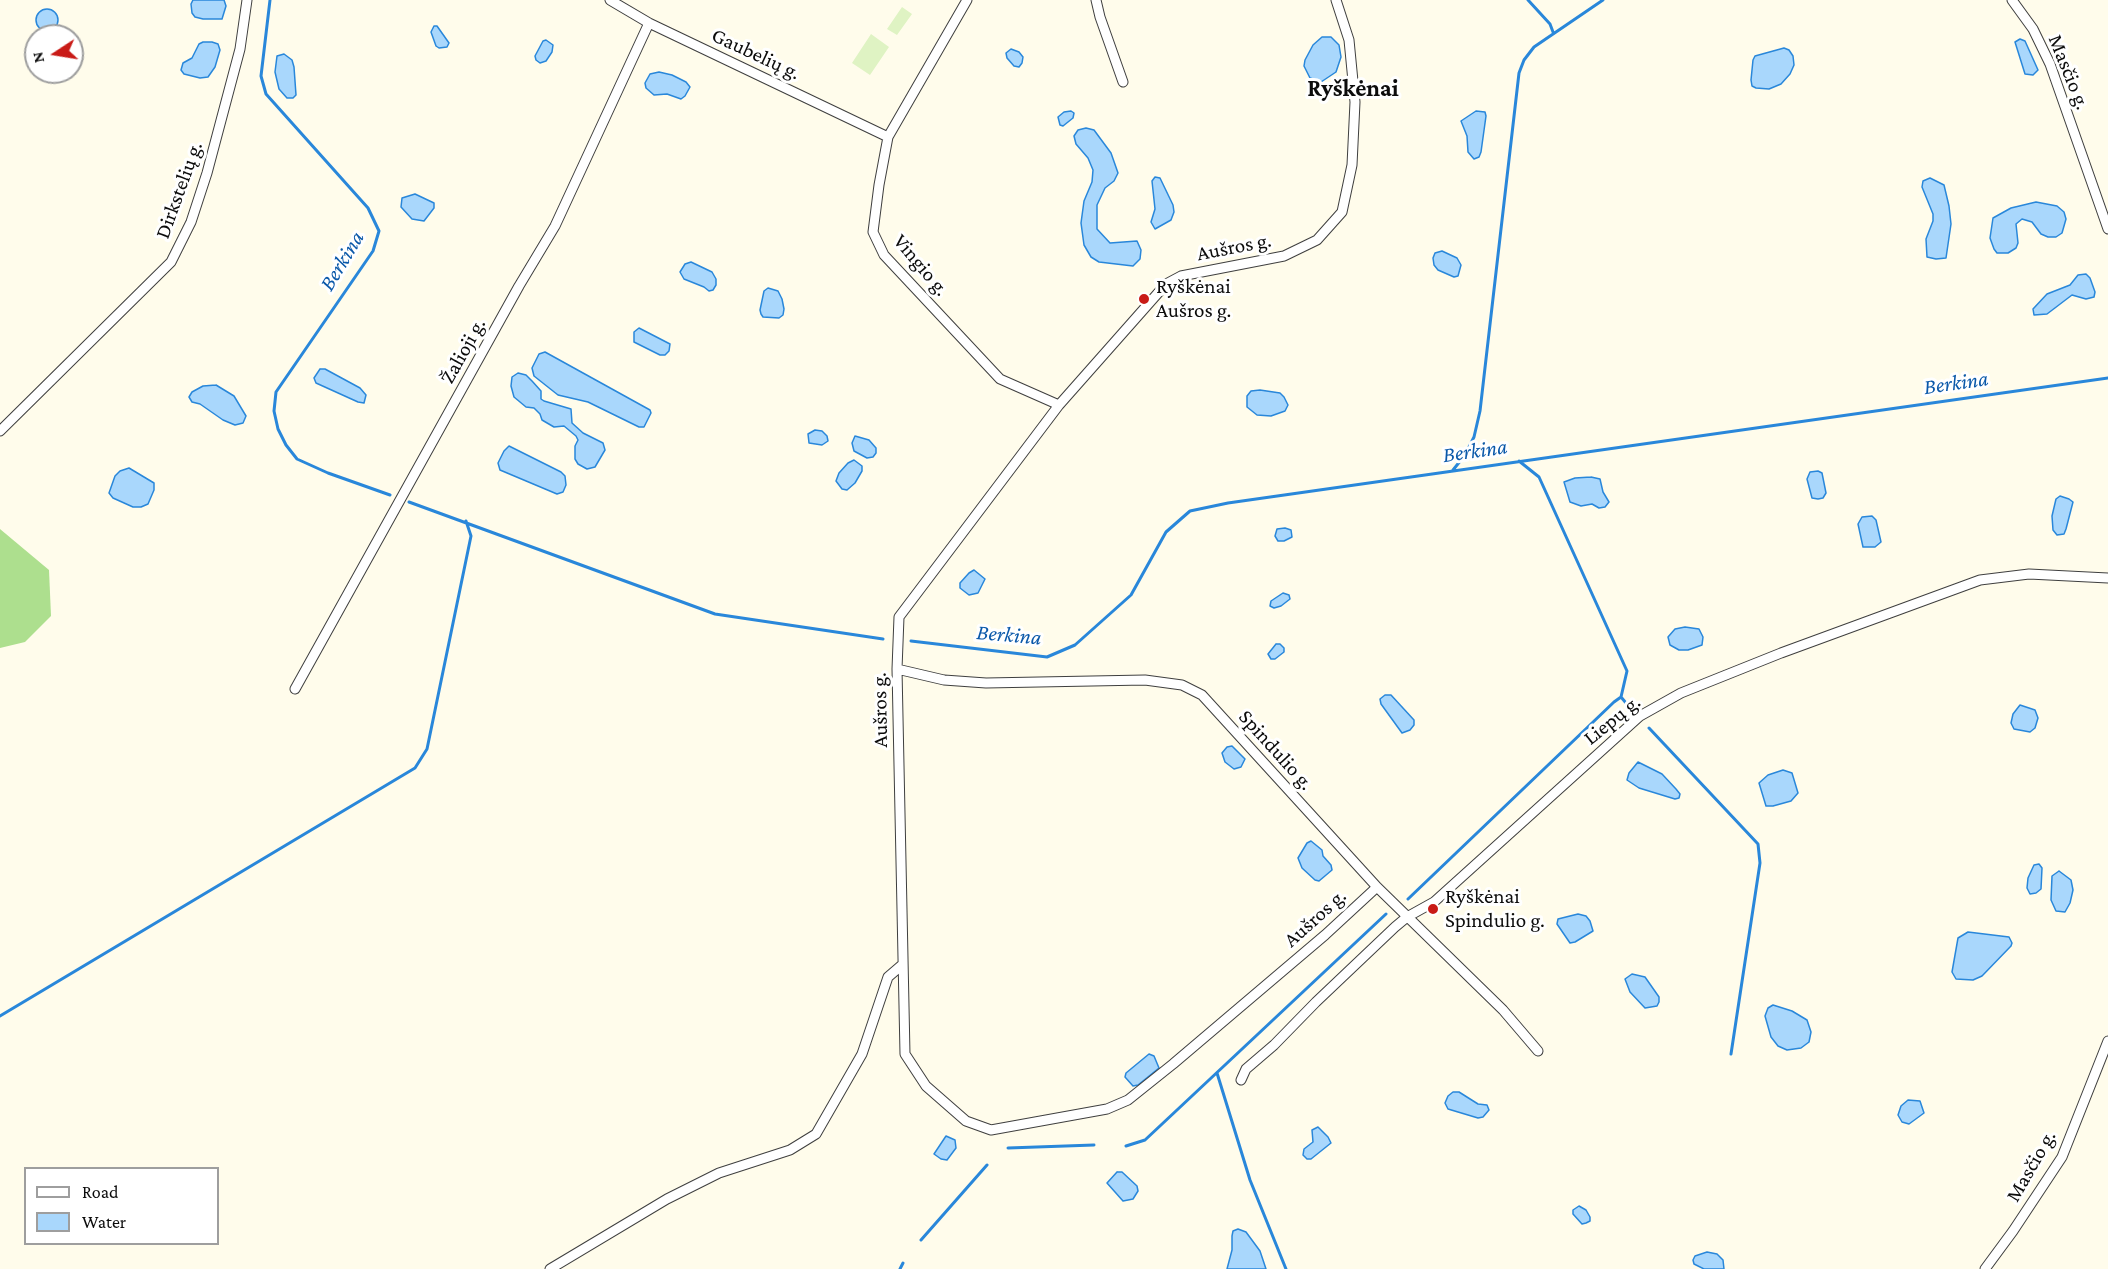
<!DOCTYPE html>
<meta charset="utf-8">
<style>
body{margin:0}
#map{position:relative;width:2108px;height:1269px;overflow:hidden;background:#fffceb;font-family:"Crimson Pro",serif}
canvas{display:block}
.legend{position:absolute;left:24px;top:1167px;width:195px;height:78px;box-sizing:border-box;background:#fff;border:2px solid #9e9e9e;margin:0;padding:8px 10px;list-style:none;font-size:18px;color:#0c0c0c}
.legend li{display:flex;align-items:center;gap:12px;height:30px}
.legend b{width:30px;border:2px solid #9e9e9e}
.north{position:absolute;left:24px;top:24px;width:60px;height:60px;box-sizing:border-box;background:#fff;border:2px solid #9e9e9e;border-radius:50%;rotate:258deg;font-size:16px;font-weight:700;line-height:24px;text-align:center;color:#0c0c0c}
.north::after{content:'';display:block;margin:auto;width:21px;height:27px;background:#c91b17;clip-path:polygon(50% 0,100% 100%,50% 72%,0 100%)}
</style>
<div id="map">
<canvas width="2108" height="1269"></canvas>
<ul class="legend">
<li><b style="height:8px;background:#fff"></b>Road</li>
<li><b style="height:16px;background:#a9d7fc"></b>Water</li>
</ul>
<div class="north">N</div>
</div>
<script>
const context = document.querySelector('canvas').getContext('2d');
context.lineJoin = 'round';
function fillPath(path, color) { context.fillStyle = color; context.fill(path, 'evenodd'); }
const shape = rows => new Path2D(rows.map(r => 'M' + r).join(''));
function strokePath(path, color, width, dash) { context.strokeStyle = color; context.lineWidth = width; context.lineCap = dash ? 'butt' : 'round'; context.setLineDash(dash || []); context.stroke(path); }
function drawText(font, color, halo, rows, align = 'center') {
  context.font = font + ' "Crimson Pro",serif'; context.lineWidth = 6; context.setLineDash([]); context.textBaseline = 'middle'; context.strokeStyle = halo; context.fillStyle = color; for (const [text, x, y, turn = 0] of rows) {
    context.save(); context.translate(x, y); context.rotate((+turn || 0) * Math.PI / 180); context.textAlign = isNaN(turn) ? turn : align; if (halo) context.strokeText(text, 0, 0); context.fillText(text, 0, 0); context.restore();
  }
}
const forest = shape([
 [0,529,49,570,51,616,25,642,0,648]
]);
const pitch = shape([
 [902,7,912,14,897,35,887,29],
 [871,34,889,47,870,75,852,63]
]);
const water = shape([
 [193,0,224,0,226,6,222,19,203,19,195,17,192,13,191,4,193,0],
 '36 20a11 11 0 1 1 22 0a11 11 0 1 1-22 0Z',
 [434,26,437,26,449,43,447,47,439,48,436,46,431,32,434,26],
 [1322,37,1331,37,1339,45,1341,57,1336,72,1321,82,1310,78,1304,66,1305,60,1313,45,1322,37],
 [2020,39,2025,41,2038,70,2033,75,2025,74,2015,42,2020,39],
 [546,40,553,45,552,52,546,61,540,63,536,60,535,56,543,41,546,40],
 [203,42,212,42,218,44,220,50,215,67,208,77,200,78,184,74,181,70,183,63,192,58,199,44,203,42],
 [1784,48,1789,50,1793,56,1794,65,1790,74,1781,84,1769,89,1756,88,1752,86,1751,80,1753,60,1755,56,1784,48],
 [1011,49,1019,52,1023,57,1022,63,1019,67,1014,66,1007,58,1006,53,1011,49],
 [284,54,292,60,294,67,296,95,293,98,287,98,279,89,275,72,277,56,284,54],
 [659,72,672,75,686,82,690,87,685,96,681,99,667,94,654,95,646,88,645,83,650,74,659,72],
 [1071,111,1074,113,1073,118,1063,126,1060,125,1058,117,1064,112,1071,111],
 [1476,111,1485,112,1486,116,1481,152,1479,157,1474,159,1468,152,1467,136,1461,121,1476,111],
 [1086,128,1094,130,1111,153,1118,173,1114,181,1105,188,1097,205,1097,229,1110,243,1137,241,1141,250,1140,259,1133,266,1099,262,1091,257,1084,245,1081,223,1084,201,1092,182,1093,170,1088,158,1076,144,1074,136,1078,130,1086,128],
 [1155,177,1160,178,1173,205,1174,212,1171,220,1155,229,1151,222,1155,209,1152,181,1155,177],
 [1930,178,1944,185,1949,206,1951,224,1946,258,1936,259,1927,257,1926,239,1933,221,1933,214,1922,187,1923,181,1930,178],
 [415,194,434,203,434,208,424,221,412,219,401,207,402,198,415,194],
 [2036,202,2057,206,2064,212,2066,219,2062,233,2056,237,2048,237,2041,234,2032,222,2022,219,2016,224,2018,243,2016,248,2008,253,1997,253,1994,249,1990,238,1993,218,2011,208,2036,202],
 [1442,251,1457,258,1461,265,1458,276,1454,277,1438,270,1434,265,1433,258,1435,253,1442,251],
 [691,262,712,272,716,279,716,285,713,290,709,291,704,287,684,279,680,272,685,264,691,262],
 [2086,274,2090,278,2095,292,2094,297,2086,299,2072,295,2047,314,2034,315,2033,309,2047,294,2070,285,2078,275,2086,274],
 [768,288,778,291,782,299,784,309,783,315,779,318,763,317,761,314,760,310,764,291,768,288],
 [639,328,670,344,669,351,665,355,660,355,634,342,634,332,639,328],
 [545,352,650,410,651,413,644,427,639,427,588,402,558,395,534,376,532,368,539,354,545,352],
 [320,369,325,369,360,388,366,395,364,403,358,402,316,383,314,378,320,369],
 [518,373,526,375,532,381,541,391,541,399,544,401,571,409,572,423,583,433,603,443,605,450,595,467,587,469,578,464,575,459,575,446,578,440,576,436,564,426,554,427,542,420,540,414,534,408,526,407,514,397,511,386,512,377,518,373],
 [216,385,234,396,246,416,243,423,235,425,223,420,200,404,192,402,189,397,192,392,203,386,216,385],
 [1260,390,1280,393,1284,397,1288,405,1285,411,1271,416,1257,415,1247,407,1247,396,1251,391,1260,390],
 [815,430,822,431,827,436,828,441,822,445,809,443,808,434,815,430],
 [855,436,869,440,876,448,876,453,873,457,867,458,854,451,852,443,855,436],
 [509,446,561,472,565,476,566,485,563,492,557,494,500,470,498,463,504,451,509,446],
 [854,460,862,466,862,471,855,483,847,490,842,489,836,481,839,473,848,463,854,460],
 [129,468,154,483,154,490,148,504,141,507,133,507,113,498,109,493,115,476,120,471,129,468],
 [1818,471,1822,473,1826,493,1823,498,1818,499,1812,498,1807,479,1810,472,1818,471],
 [1591,477,1600,479,1603,492,1609,502,1605,507,1599,508,1592,504,1581,506,1570,502,1564,482,1575,478,1591,477],
 [2060,496,2069,499,2073,502,2066,529,2064,534,2057,535,2053,530,2052,516,2056,499,2060,496],
 [1872,516,1876,520,1881,542,1875,547,1863,547,1858,524,1862,517,1872,516],
 [1285,528,1291,530,1292,537,1284,541,1278,541,1275,536,1277,529,1285,528],
 [974,570,985,579,978,593,969,595,960,588,960,583,969,573,974,570],
 [1283,593,1289,595,1290,599,1281,606,1274,608,1270,606,1271,601,1283,593],
 [1685,627,1699,629,1703,637,1702,645,1688,650,1679,650,1670,645,1668,637,1675,629,1685,627],
 [1276,644,1280,644,1284,648,1284,652,1275,659,1271,659,1268,654,1276,644],
 [1385,695,1391,695,1414,720,1414,725,1410,730,1402,733,1381,704,1380,699,1385,695],
 [2020,705,2035,710,2038,718,2035,728,2030,732,2014,729,2011,723,2013,714,2020,705],
 [1232,746,1245,759,1241,767,1234,769,1225,762,1222,753,1227,747,1232,746],
 [1638,762,1662,774,1676,789,1680,794,1679,798,1675,799,1639,788,1627,780,1629,773,1638,762],
 [1783,770,1792,773,1798,793,1791,801,1773,806,1766,806,1759,783,1768,775,1783,770],
 [1311,841,1322,850,1323,856,1331,865,1332,870,1319,881,1315,880,1302,868,1298,858,1307,843,1311,841],
 [2039,864,2042,868,2041,889,2036,893,2030,894,2027,888,2028,878,2034,865,2039,864],
 [2059,871,2071,880,2073,890,2070,903,2065,912,2056,911,2051,900,2052,876,2059,871],
 [1578,914,1586,916,1590,921,1593,931,1575,942,1570,943,1557,924,1558,919,1578,914],
 [1968,932,2009,937,2012,943,2011,946,1982,976,1973,980,1956,979,1952,972,1958,938,1968,932],
 [1632,974,1645,977,1659,997,1659,1002,1657,1006,1645,1008,1630,992,1625,979,1632,974],
 [1773,1005,1792,1011,1807,1020,1811,1032,1809,1042,1801,1048,1787,1050,1778,1046,1771,1037,1765,1016,1768,1008,1773,1005],
 [1149,1054,1154,1056,1159,1068,1138,1085,1133,1086,1125,1077,1126,1073,1149,1054],
 [1453,1092,1459,1092,1478,1104,1487,1105,1489,1110,1483,1117,1478,1118,1448,1109,1445,1103,1448,1096,1453,1092],
 [1908,1100,1920,1101,1924,1113,1909,1124,1902,1122,1898,1115,1901,1106,1908,1100],
 [1318,1127,1328,1137,1331,1143,1311,1159,1307,1159,1303,1155,1304,1149,1313,1142,1312,1130,1318,1127],
 [946,1136,955,1140,956,1148,947,1160,941,1159,934,1154,946,1136],
 [1117,1172,1122,1172,1137,1186,1138,1191,1133,1199,1123,1201,1107,1183,1117,1172],
 [1579,1206,1586,1210,1590,1217,1590,1221,1586,1223,1582,1224,1573,1214,1573,1210,1579,1206],
 [1238,1229,1246,1232,1260,1251,1266,1269,1227,1269,1232,1250,1232,1236,1233,1231,1238,1229],
 [1707,1252,1717,1254,1723,1260,1724,1269,1704,1269,1694,1264,1693,1260,1695,1256,1707,1252]
]);
const stream = shape([
 [270,0,261,76,266,94,368,208,379,231,373,251,276,392,274,411,278,429,286,445,297,459,328,473,390,495],
 [1528,0,1550,24,1553,32],
 [1453,470,1465,455,1474,437,1480,411,1519,73,1524,60,1534,47,1603,0],
 [409,502,715,614,883,639],
 [911,641,1047,657,1075,645,1131,595,1166,532,1190,511,1228,503,2108,378],
 [1621,697,1631,709],
 [1649,728,1758,844,1760,863,1731,1054],
 [1408,899,1614,702,1621,697,1627,671,1539,477,1519,461],
 [0,1016,415,768,427,749,471,536,466,521],
 [1217,1073,1250,1180,1286,1269],
 [1126,1146,1145,1140,1386,914],
 [1008,1148,1094,1145],
 [921,1240,987,1165],
 [900,1269,903,1263]
]);
const street = shape([
 [610,0,649,23,888,137],
 [967,0,888,137,879,185,873,232,884,255,1000,379,1059,405],
 [1096,0,1100,17,1123,82],
 [1336,0,1349,40,1355,102,1352,165,1342,212,1317,240,1284,256,1181,276,1166,284,1059,405,899,617,897,669,905,1054,926,1086,966,1121,991,1130,1107,1109,1128,1100,1173,1064,1325,935,1377,887],
 [2012,0,2033,29,2050,64,2108,229],
 [0,431,171,262,191,222,207,173,240,49,247,0],
 [897,669,944,680,986,683,1145,680,1182,685,1202,695,1377,887,1503,1010,1538,1051],
 [295,689,519,286,555,226,649,23],
 [1241,1080,1246,1069,1274,1045,1316,1002,1395,927,1407,917,1434,902,1640,716,1681,693,1781,653,1980,580,2029,574,2108,578],
 [550,1269,667,1199,719,1173,790,1150,816,1134,862,1054,888,977,902,965],
 [1985,1269,2013,1231,2062,1157,2108,1041]
]);
const markers = [
 [1144,299,6,"#c91b17"],
 [1433,909,6,"#c91b17"]
];
const streetNames = [
 ["Gaubelių g.",756,54,25],
 ["Masčio g.",2069,72,68],
 ["Dirkstelių g.",179,190,-70],
 ["Aušros g.",1234,247,-11],
 ["Vingio g.",921,265,50],
 ["Žalioji g.",463,351,-61],
 ["Aušros g.",880,710,-91],
 ["Liepų g.",1612,720,-39],
 ["Spindulio g.",1276,750,48],
 ["Aušros g.",1315,918,-42],
 ["Masčio g.",2031,1166,-60]
];
const poiNames = [
 ["Ryškėnai",1156,287],
 ["Aušros g.",1156,311],
 ["Ryškėnai",1445,897],
 ["Spindulio g.",1445,921]
];
const waterNames = [
 ["Berkina",342,261,-59],
 ["Berkina",1956,383,-8],
 ["Berkina",1475,451,-8],
 ["Berkina",1009,635,5]
];
const quarterNames = [
 ["Ryškėnai",1353,89]
];
fillPath(forest, '#addf8e');
fillPath(pitch, '#dff3c3');
fillPath(water, '#a9d7fc');
strokePath(water, '#2987da', 1.5);
strokePath(stream, '#2987da', 3);
strokePath(street, '#3f3f3f', 11);
strokePath(street, '#fff', 9);
for (const [x, y, r, color] of markers) { const dot = new Path2D(); dot.arc(x, y, r, 0, 2 * Math.PI); context.fillStyle = color; context.fill(dot); strokePath(dot, '#fff', 2); }
drawText('21px', '#0c0c0c', '#fff', streetNames);
drawText('21px', '#0c0c0c', '#fff', poiNames, 'left');
drawText('italic 22px', '#0a58a9', '#fff', waterNames);
drawText('bold 24px', '#0c0c0c', '#fff', quarterNames);
</script>
